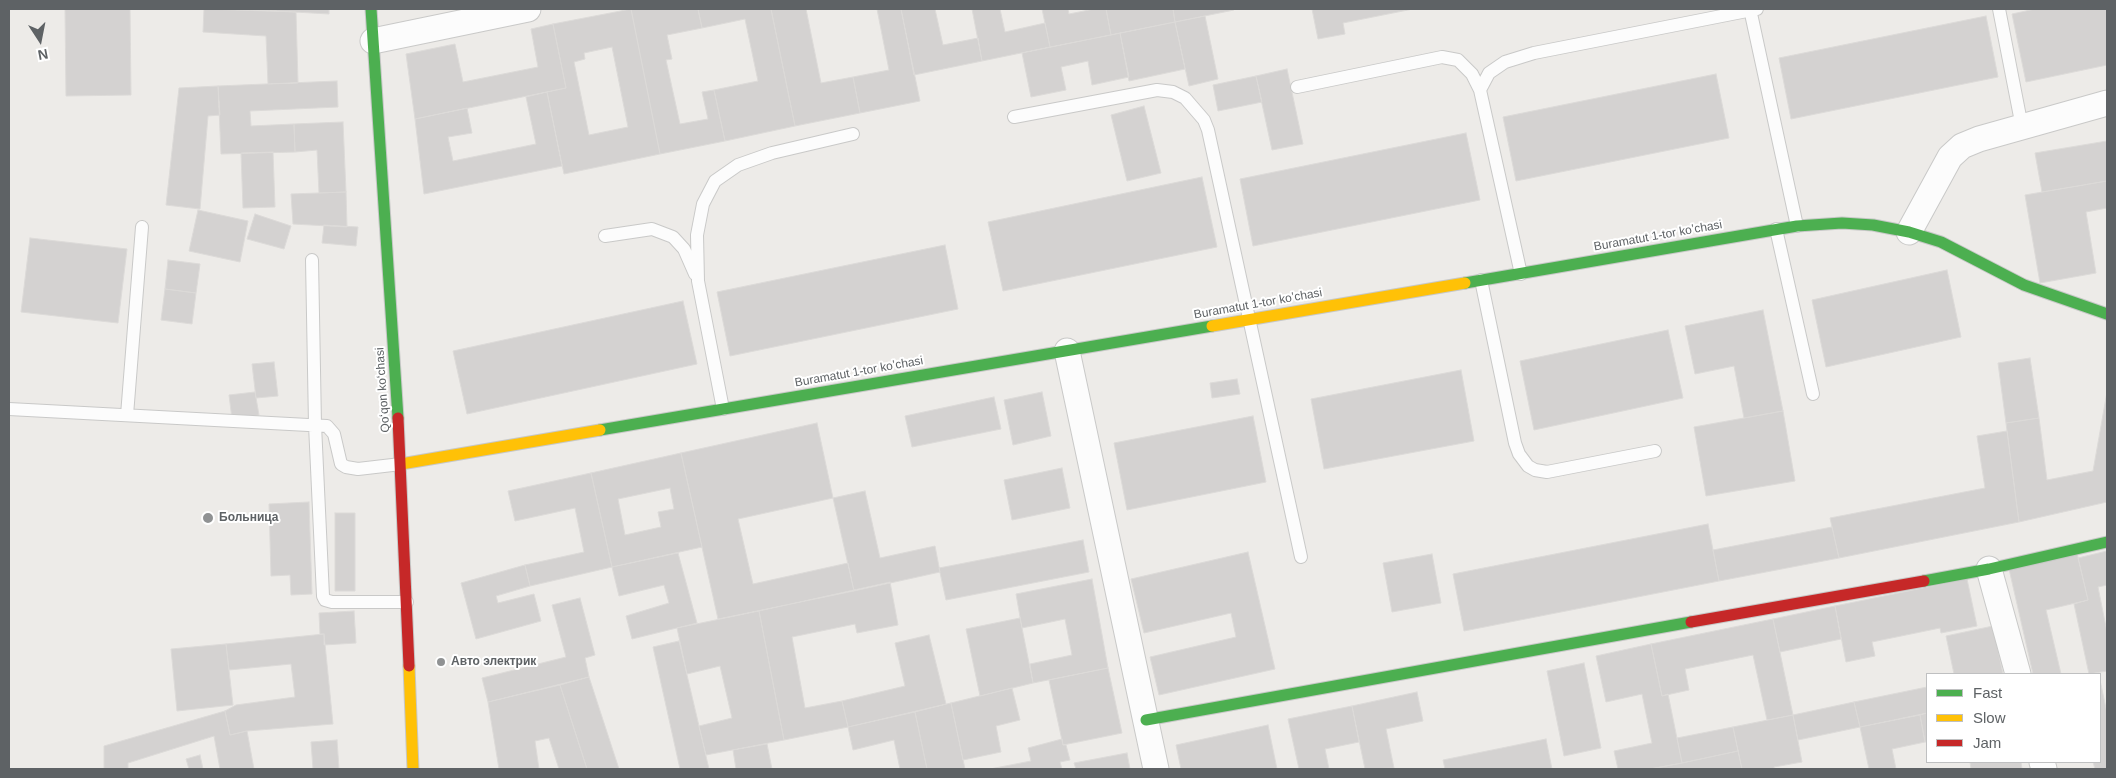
<!DOCTYPE html>
<meta charset="utf-8">
<style>
body{margin:0}
#map{position:relative;width:2116px;height:778px;overflow:hidden;background:#edebe8;font-family:Helvetica,sans-serif}
canvas{display:block}
.frame{position:absolute;inset:0;border:10px solid #5e6265;pointer-events:none}
.legend{position:absolute;left:1926px;top:673px;width:175px;height:90px;box-sizing:border-box;background:#fff;border:1px solid #bfc0c1;margin:0;padding:6px 9px;list-style:none;font-size:15px;color:#5e6265}
.legend li{display:flex;align-items:center;gap:10px;height:25px}
.legend b{width:25px;border:1px solid #bfc0c1}
.north{position:absolute;left:15px;top:15px;width:50px;height:50px;-webkit-text-stroke:4px #fff;paint-order:stroke;rotate:169deg;font-size:14px;font-weight:700;line-height:20px;text-align:center;color:#5e6265}
.north::after{content:'';display:block;margin:auto;width:18px;height:22px;background:#5e6265;clip-path:polygon(50% 0,100% 100%,50% 72%,0 100%)}
</style>
<div id="map">
<canvas width="2116" height="778"></canvas>
<div class="frame"></div>
<ul class="legend">
<li><b style="height:6px;background:#4caf50"></b>Fast</li>
<li><b style="height:6px;background:#ffc107"></b>Slow</li>
<li><b style="height:6px;background:#c62828"></b>Jam</li>
</ul>
<div class="north">N</div>
</div>
<script>
const context = document.querySelector('canvas').getContext('2d');
context.lineJoin = 'round';
function fillPath(path, color) { context.fillStyle = color; context.fill(path, 'evenodd'); }
const shape = rows => new Path2D(rows.map(r => 'M' + r).join(''));
function strokePath(path, color, width, dash) { context.strokeStyle = color; context.lineWidth = width; context.lineCap = dash ? 'butt' : 'round'; context.setLineDash(dash || []); context.stroke(path); }
function drawText(font, color, halo, rows, align = 'center') {
  context.font = font + ' Helvetica,sans-serif'; context.lineWidth = 4; context.setLineDash([]); context.textBaseline = 'middle'; context.strokeStyle = halo; context.fillStyle = color; for (const [text, x, y, turn = 0] of rows) {
    context.save(); context.translate(x, y); context.rotate((+turn || 0) * Math.PI / 180); context.textAlign = isNaN(turn) ? turn : align; if (halo) context.strokeText(text, 0, 0); context.fillText(text, 0, 0); context.restore();
  }
}
const building = shape([
 [65,9,130,9,131,95,66,96,65,9],
 [204,9,296,12,298,83,268,84,266,36,203,32,204,9],
 [243,9,329,9,329,14,243,9],
 [631,9,660,154,564,174,547,92,566,88,553,24,631,9],
 [612,47,628,127,589,135,574,62,585,59,584,53,612,47],
 [631,9,698,9,702,28,667,35,672,59,666,60,680,124,708,119,702,92,714,90,725,141,660,154,631,9],
 [698,9,771,9,795,126,725,141,714,90,758,81,745,19,702,28,698,9],
 [771,9,806,9,821,83,853,77,860,113,795,126,771,9],
 [877,9,901,9,920,101,860,113,853,77,889,70,877,9],
 [901,9,935,9,943,45,978,38,982,61,914,75,901,9],
 [972,9,1000,9,1005,32,1045,23,1050,47,982,61,972,9],
 [1042,9,1068,9,1069,14,1094,9,1106,9,1111,35,1050,47,1042,9],
 [1106,9,1173,9,1175,22,1111,35,1106,9],
 [1173,9,1234,9,1234,10,1175,22,1173,9],
 [1312,9,1413,9,1343,23,1345,34,1318,39,1312,9],
 [2035,9,2107,9,2107,65,2026,82,2012,14,2035,9],
 [1205,16,1218,79,1189,86,1175,22,1205,16],
 [1986,16,1998,77,1791,119,1779,58,1986,16],
 [1175,22,1185,69,1129,81,1120,33,1175,22],
 [553,24,566,88,415,119,406,54,455,44,463,82,538,67,531,29,553,24],
 [1120,33,1129,77,1092,85,1088,61,1061,67,1066,90,1031,97,1022,53,1120,33],
 [1287,69,1303,144,1272,150,1256,76,1287,69],
 [1716,74,1729,138,1516,181,1503,117,1716,74],
 [1256,76,1262,102,1218,111,1213,85,1256,76],
 [337,81,338,107,250,111,251,126,294,124,295,152,221,154,218,86,337,81],
 [218,86,220,115,208,116,200,209,166,205,179,88,218,86],
 [547,92,562,166,424,194,415,119,467,108,472,133,448,137,453,161,536,144,526,97,547,92],
 [1144,106,1161,173,1127,181,1111,115,1144,106],
 [343,122,346,192,319,193,317,150,295,152,294,124,343,122],
 [1466,133,1480,200,1253,246,1240,179,1466,133],
 [2107,141,2107,181,2042,192,2035,153,2107,141],
 [273,152,275,207,243,208,241,153,273,152],
 [1202,177,1217,247,1003,291,988,222,1202,177],
 [2107,181,2107,208,2086,212,2096,273,2040,283,2025,195,2107,181],
 [346,192,347,227,293,224,291,194,346,192],
 [198,210,248,221,240,262,189,251,198,210],
 [255,214,291,226,284,249,247,239,255,214],
 [324,225,358,227,356,246,322,243,324,225],
 [30,238,127,249,118,323,21,312,30,238],
 [945,245,958,309,730,356,717,292,945,245],
 [168,260,200,264,196,293,165,289,168,260],
 [1947,270,1961,337,1826,367,1812,300,1947,270],
 [165,289,196,293,192,324,161,320,165,289],
 [683,301,697,364,467,414,453,351,683,301],
 [1763,310,1783,411,1744,418,1734,366,1695,374,1685,326,1763,310],
 [1668,330,1683,398,1534,430,1520,361,1668,330],
 [2030,358,2039,418,2006,423,1998,363,2030,358],
 [274,362,278,396,256,398,252,364,274,362],
 [1461,370,1474,441,1324,469,1311,399,1461,370],
 [1237,379,1240,394,1212,398,1210,383,1237,379],
 [255,392,259,415,232,419,229,395,255,392],
 [1042,392,1051,436,1013,445,1004,400,1042,392],
 [2107,392,2107,502,2019,522,2006,423,2039,418,2047,480,2093,471,2107,392],
 [994,397,1001,429,912,447,905,416,994,397],
 [1783,411,1795,481,1706,496,1694,427,1783,411],
 [1253,416,1266,482,1127,510,1114,443,1253,416],
 [817,423,833,498,738,519,753,584,848,563,854,591,718,619,681,453,817,423],
 [2007,431,2019,522,1839,558,1830,518,1985,488,1977,436,2007,431],
 [681,453,702,547,612,567,591,473,681,453],
 [670,488,674,509,658,512,661,527,625,535,618,499,670,488],
 [1062,468,1070,508,1012,520,1004,480,1062,468],
 [591,473,612,567,530,586,525,565,584,552,575,508,515,521,508,491,591,473],
 [865,491,880,558,935,546,940,572,854,591,833,498,865,491],
 [309,502,312,594,291,595,290,575,271,576,269,504,309,502],
 [335,513,355,513,355,591,335,591,335,513],
 [1708,524,1719,581,1464,631,1453,574,1708,524],
 [1832,527,1839,558,1719,581,1713,550,1832,527],
 [1083,540,1089,572,946,600,939,568,1083,540],
 [2107,551,2107,585,2098,587,2107,632,2107,671,2089,674,2074,604,2088,600,2078,558,2107,551],
 [1248,552,1275,669,1159,695,1150,657,1236,637,1231,613,1144,633,1131,579,1248,552],
 [678,553,697,623,632,639,626,616,669,603,664,585,619,596,612,567,678,553],
 [2077,553,2088,600,2046,610,2061,674,2033,674,2009,569,2077,553],
 [1432,554,1441,603,1392,612,1383,563,1432,554],
 [525,565,530,586,496,596,498,603,534,594,541,621,476,639,461,583,525,565],
 [1092,579,1108,668,1033,683,1030,664,1072,655,1065,619,1022,628,1016,594,1092,579],
 [1967,579,1977,626,1941,633,1940,628,1872,642,1875,656,1846,662,1835,606,1967,579],
 [890,582,898,625,857,633,855,624,792,637,805,708,842,701,848,727,784,740,759,611,890,582],
 [580,598,595,655,585,658,589,677,488,702,482,678,566,657,552,605,580,598],
 [1835,606,1841,639,1780,652,1773,619,1835,606],
 [354,611,356,643,324,645,324,634,320,634,319,613,354,611],
 [759,611,784,740,706,755,699,726,732,718,720,666,687,674,677,628,759,611],
 [1020,618,1033,683,980,696,966,629,1020,618],
 [1773,619,1793,715,1767,720,1753,655,1685,669,1689,690,1662,696,1651,644,1773,619],
 [1993,626,2003,674,1954,674,1946,636,1993,626],
 [324,634,333,724,247,731,230,735,225,711,236,705,295,697,291,664,229,670,226,644,324,634],
 [929,635,946,704,848,727,842,701,905,686,895,643,929,635],
 [679,641,699,726,709,769,680,769,653,647,679,641],
 [226,644,233,705,177,711,171,649,226,644],
 [1651,644,1662,696,1668,694,1682,763,1650,769,1618,769,1614,751,1652,743,1642,694,1606,702,1596,656,1651,644],
 [1584,663,1601,748,1564,756,1547,671,1584,663],
 [1108,668,1122,733,1063,745,1049,680,1108,668],
 [589,677,619,769,587,769,560,685,589,677],
 [2100,680,2107,713,2107,769,2095,769,2093,762,2100,762,2100,680],
 [560,685,587,769,559,769,549,738,535,741,539,769,499,769,488,702,560,685],
 [1927,687,1927,713,1860,727,1854,702,1927,687],
 [1012,688,1020,720,996,726,1001,752,963,760,951,703,1012,688],
 [1417,692,1423,721,1386,729,1394,768,1365,769,1352,706,1417,692],
 [1854,702,1860,727,1798,740,1793,715,1854,702],
 [951,703,965,769,927,769,915,712,951,703],
 [1352,706,1359,742,1325,749,1329,769,1299,769,1288,719,1352,706],
 [225,711,230,735,247,731,254,769,220,769,214,736,128,763,128,769,104,769,104,746,225,711],
 [915,712,927,769,900,769,894,740,853,750,848,727,915,712],
 [1927,713,1927,742,1925,742,1920,715,1927,713],
 [1793,715,1802,762,1774,767,1774,769,1742,769,1733,727,1793,715],
 [1920,715,1925,742,1892,749,1896,769,1869,769,1860,727,1920,715],
 [1268,725,1277,769,1181,769,1176,745,1268,725],
 [1733,727,1738,751,1682,763,1677,738,1733,727],
 [1062,739,1063,745,1066,745,1070,760,1060,762,1062,769,990,769,1031,761,1028,748,1062,739],
 [1546,739,1552,769,1445,769,1443,760,1546,739],
 [337,740,339,769,313,769,311,742,337,740],
 [767,744,772,769,736,769,733,750,767,744],
 [1738,751,1742,769,1650,769,1682,763,1738,751],
 [1127,753,1130,769,1076,769,1074,763,1127,753],
 [200,755,203,769,189,769,186,759,200,755],
 [1970,762,2021,762,2022,769,1971,769,1970,762]
]);
const lane = shape([
 [1750,9,1797,226],
 [1999,9,2022,127],
 [1297,87,1442,57,1458,60,1472,74,1480,90,1521,274],
 [1480,90,1489,73,1505,62,1534,53,1757,9],
 [1014,117,1157,90,1173,92,1185,98,1204,120,1208,130,1301,557],
 [1776,229,1813,394],
 [605,236,652,229,673,237,684,249,695,274],
 [312,260,315,425,323,596,325,600,332,602,407,602],
 [1481,280,1515,443,1519,454,1528,466,1535,470,1547,472,1655,451],
 [9,409,327,426,334,434,341,464,346,467,358,469,401,464],
 [723,409,698,281,697,235,703,204,715,181,738,165,772,153,853,134],
 [127,415,142,227]
]);
const street = shape([
 [373,41,528,9],
 [1909,232,1950,157,1962,146,1979,139,2107,103],
 [1067,351,1156,769],
 [1989,569,2018,674],
 [2042,762,2044,769]
]);
const fast = shape([
 [371,9,398,418],
 [1465,283,1797,226,1842,223,1873,225,1909,232,1941,242,2024,285,2107,314],
 [600,430,1212,326],
 [1924,581,1989,569,2107,542],
 [1146,720,1691,622]
]);
const slow = shape([
 [1212,326,1465,283],
 [401,464,600,430],
 [409,666,413,769]
]);
const jam = shape([
 [398,418,409,666],
 [1691,622,1924,581]
]);
const markers = [
 [208,518,6,"#909293"],
 [441,662,5,"#909293"]
];
const streetNames = [
 ["Buramatut 1-tor koʼchasi",1658,236,-10],
 ["Buramatut 1-tor koʼchasi",1258,304,-10],
 ["Buramatut 1-tor koʼchasi",859,372,-10],
 ["Qoʻqon koʻchasi",383,390,-94]
];
const poiNames = [
 ["Больница",219,518],
 ["Авто электрик",451,662]
];
fillPath(building, '#d4d2d1');
strokePath(building, '#dcdad8', 1);
strokePath(lane, '#c9c9c8', 14);
strokePath(street, '#c9c9c8', 27);
strokePath(fast, '#c7c8c7', 13);
strokePath(slow, '#c7c8c7', 13);
strokePath(jam, '#c7c8c7', 13);
strokePath(lane, '#fcfcfc', 12);
strokePath(street, '#fcfcfc', 25);
strokePath(fast, '#4caf50', 11);
strokePath(slow, '#ffc107', 11);
strokePath(jam, '#c62828', 11);
for (const [x, y, r, color] of markers) { const dot = new Path2D(); dot.arc(x, y, r, 0, 2 * Math.PI); context.fillStyle = color; context.fill(dot); strokePath(dot, '#fff', 2); }
drawText('12px', '#5e6265', '#fff', streetNames);
drawText('bold 12px', '#5e6265', '#fff', poiNames, 'left');
</script>
